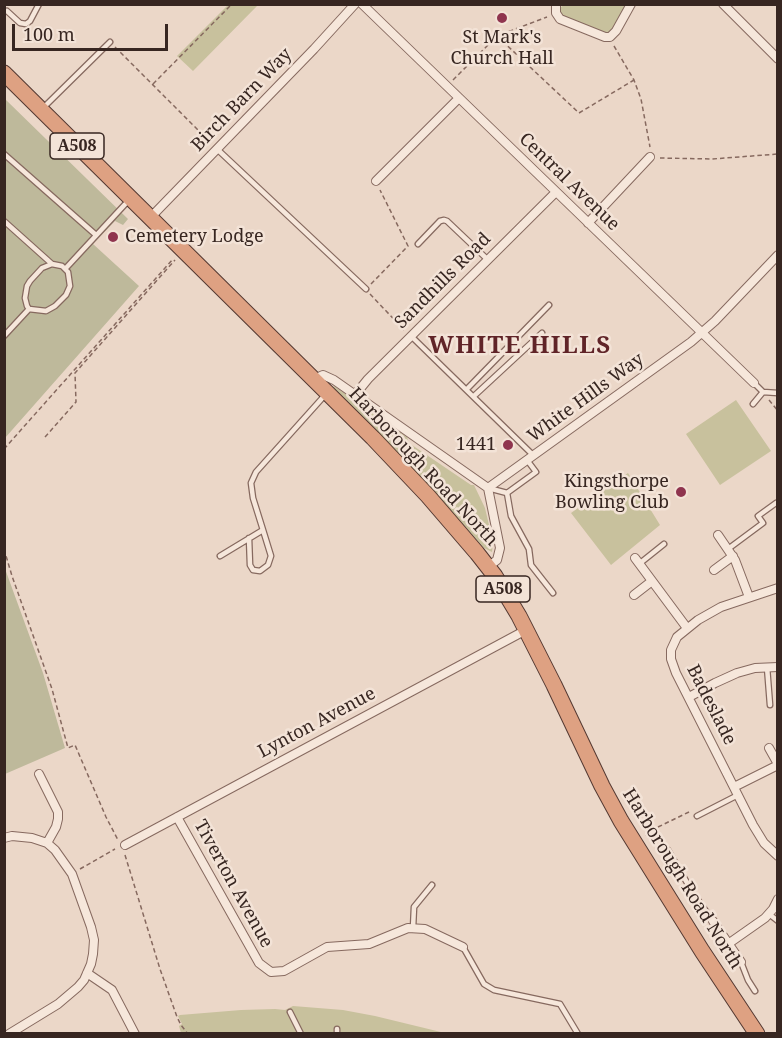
<!DOCTYPE html>
<style>
body{margin:0}
#map{position:relative;width:782px;height:1038px;overflow:hidden;background:#ebd7c8;font-family:"Noto Serif",serif}
canvas{display:block}
.frame{position:absolute;inset:0;border:6px solid #372621;pointer-events:none}
.scale{position:absolute;left:12px;top:24px;width:156px;height:27px;box-sizing:border-box;border:3px solid #372621;border-top:0;padding-left:8px;font-size:18px;line-height:21px;white-space:nowrap;color:#372621;-webkit-text-stroke:4px #f3e3d7;paint-order:stroke}
</style>
<div id="map">
<canvas width="782" height="1038"></canvas>
<div class="frame"></div>
<div class="scale">100 m</div>
</div>
<script>
const context = document.querySelector('canvas').getContext('2d');
context.lineJoin = 'round';
function fillPath(path, color) { context.fillStyle = color; context.fill(path, 'evenodd'); }
const shape = rows => new Path2D(rows.map(r => 'M' + r).join(''));
function strokePath(path, color, width, dash) { context.strokeStyle = color; context.lineWidth = width; context.lineCap = dash ? 'butt' : 'round'; context.setLineDash(dash || []); context.stroke(path); }
function drawText(font, color, halo, rows, align = 'center') {
  context.font = font + ' "Noto Serif",serif'; context.lineWidth = 5; context.setLineDash([]); context.textBaseline = 'middle'; context.strokeStyle = halo; context.fillStyle = color; for (const [text, x, y, turn = 0] of rows) {
    context.save(); context.translate(x, y); context.rotate((+turn || 0) * Math.PI / 180); context.textAlign = isNaN(turn) ? turn : align; if (halo) context.strokeText(text, 0, 0); context.fillText(text, 0, 0); context.restore();
  }
}
const green = shape([
 [571,4,627,5,615,28,606,34,564,17,560,11,561,7,564,5,570,6],
 [228,5,258,5,193,71,177,56],
 [334,386,407,437,409,443,471,485,474,485,485,508,493,542,492,552,484,548,409,465,333,388],
 [736,400,771,451,720,485,686,434],
 [628,473,660,525,611,565,571,513],
 [293,1006,343,1010,375,1016,445,1033,181,1033,179,1026,182,1024,178,1016,180,1015,241,1010,275,1009,285,1010]
]);
const cemetery = shape([
 [5,99,128,219,123,225,115,221,93,244,139,286,5,438],
 [4,566,43,673,65,748,5,774]
]);
const path = shape([
 [497,36,579,113,634,80],
 [614,46,634,80,641,99,650,147],
 [115,47,209,141],
 [453,80,497,36,547,17],
 [153,84,232,4],
 [660,158,712,159,778,154],
 [371,284,408,246,380,190],
 [370,294,404,330],
 [769,400,778,411],
 [45,437,76,402,75,373,175,260],
 [4,449,173,259],
 [4,549,12,576,52,689,68,748,75,745,106,817,118,840],
 [646,836,656,828,691,811],
 [125,855,160,969,177,1017,181,1025,188,1034],
 [80,869,115,849]
]);
const service = shape([
 [7,11,20,23,26,24,30,21,39,4],
 [43,108,110,42],
 [217,149,366,289],
 [4,154,96,235],
 [4,221,52,264],
 [418,244,440,221,444,220,447,221,487,259],
 [52,264,62,266,68,272,70,286,66,295,55,306,46,311,29,309,27,306,25,298,27,286,30,281,42,268,52,264],
 [66,268,129,200],
 [4,336,29,309],
 [411,336,533,455],
 [467,389,549,305],
 [763,392,778,393],
 [474,396,542,333],
 [753,404,763,392,754,383],
 [527,460,536,472,507,493,511,516,529,549,531,565,553,593],
 [488,488,507,493],
 [249,538,250,565,253,570,260,571,268,565,271,556,263,530],
 [728,549,763,523,758,516,776,503],
 [220,556,263,530,253,498,251,483,256,472,326,394],
 [639,564,664,544],
 [767,667,770,705],
 [697,816,738,795],
 [668,850,693,893,713,921],
 [769,914,778,921],
 [413,928,414,907,432,885],
 [463,947,484,984,494,990,560,1004,578,1034],
 [741,962,748,980,755,991],
 [290,1012,301,1034],
 [337,1034,337,1029]
]);
const minor = shape([
 [362,4,754,383],
 [556,4,556,13,560,19,605,37,610,37,616,31,631,4],
 [723,4,778,59],
 [376,181,459,98],
 [150,218,314,49,355,4],
 [588,223,650,157],
 [314,379,323,375,334,380,488,488,500,548,497,560,488,567],
 [355,395,368,379,556,192],
 [488,488,691,342,715,321,778,255],
 [718,535,735,560,749,597],
 [635,558,687,628],
 [714,570,733,556],
 [778,588,721,607,698,620,677,637,671,650,671,659,676,673,753,825,764,843,778,856],
 [634,595,652,581],
 [689,697,715,683,737,673,755,668,778,667],
 [769,748,778,764],
 [39,774,58,812,58,819,56,827,47,843],
 [734,787,778,765],
 [177,817,259,963,271,972,284,971,327,947,369,944,408,928,425,929,463,947],
 [4,838,12,836,32,838,47,843,55,850,72,874,91,927,94,940,93,954,91,964,84,980,78,987,58,1004,9,1034],
 [125,845,526,630],
 [713,921,741,962],
 [728,944,765,918,773,909,778,899],
 [87,973,112,990,135,1034]
]);
const trunk = shape([
 [4,73,373,438,428,496,477,553,495,576,519,616,554,685,602,786,621,821,702,951,757,1034]
]);
const markers = [
 [502,18,6,"#8f344e"],
 [113,237,6,"#8f344e"],
 [508,445,6,"#8f344e"],
 [681,492,6,"#8f344e"]
];
const shields = [
 [77,146,54],
 [503,589,54]
];
const shieldNames = [
 ["A508",77,146],
 ["A508",503,589]
];
const poiNames = [
 ["St Mark's",502,38,"center"],
 ["Church Hall",502,59,"center"],
 ["Cemetery Lodge",125,237,"left"],
 ["1441",496,445],
 ["Kingsthorpe",669,482],
 ["Bowling Club",669,503]
];
const streetNames = [
 ["Birch Barn Way",242,100,-46],
 ["Central Avenue",569,182,44],
 ["Sandhills Road",443,281,-45],
 ["White Hills Way",586,398,-36],
 ["Harborough Road North",423,467,47],
 ["Badeslade",711,705,63],
 ["Lynton Avenue",317,723,-28],
 ["Harborough Road North",682,879,58],
 ["Tiverton Avenue",233,884,61]
];
const districtNames = [
 ["WHITE HILLS",520,346]
];
fillPath(green, '#c8c19d');
fillPath(cemetery, '#beb99b');
strokePath(service, '#86695f', 7);
strokePath(minor, '#86695f', 10);
strokePath(trunk, '#543932', 17);
strokePath(path, '#86695f', 1.5, [4.5, 3]);
strokePath(service, '#f6e7db', 4.5);
strokePath(minor, '#f6e7db', 8);
strokePath(trunk, '#dea182', 15);
for (const [x, y, r, color] of markers) { const dot = new Path2D(); dot.arc(x, y, r, 0, 2 * Math.PI); context.fillStyle = color; context.fill(dot); strokePath(dot, '#f3e3d7', 2); }
for (const [x, y, w] of shields) { const box = new Path2D(); box.roundRect(x - w / 2, y - 13, w, 26, 4.5); context.fillStyle = '#f3e3d7'; context.fill(box); strokePath(box, '#372621', 1.5); }
drawText('bold 16px', '#372621', null, shieldNames);
drawText('18px', '#372621', '#f3e3d7', poiNames, 'right');
drawText('18px', '#372621', '#f3e3d7', streetNames);
context.letterSpacing = '1.5px';
drawText('bold 24px', '#602428', '#f3e3d7', districtNames);
context.letterSpacing = '0px';
</script>
